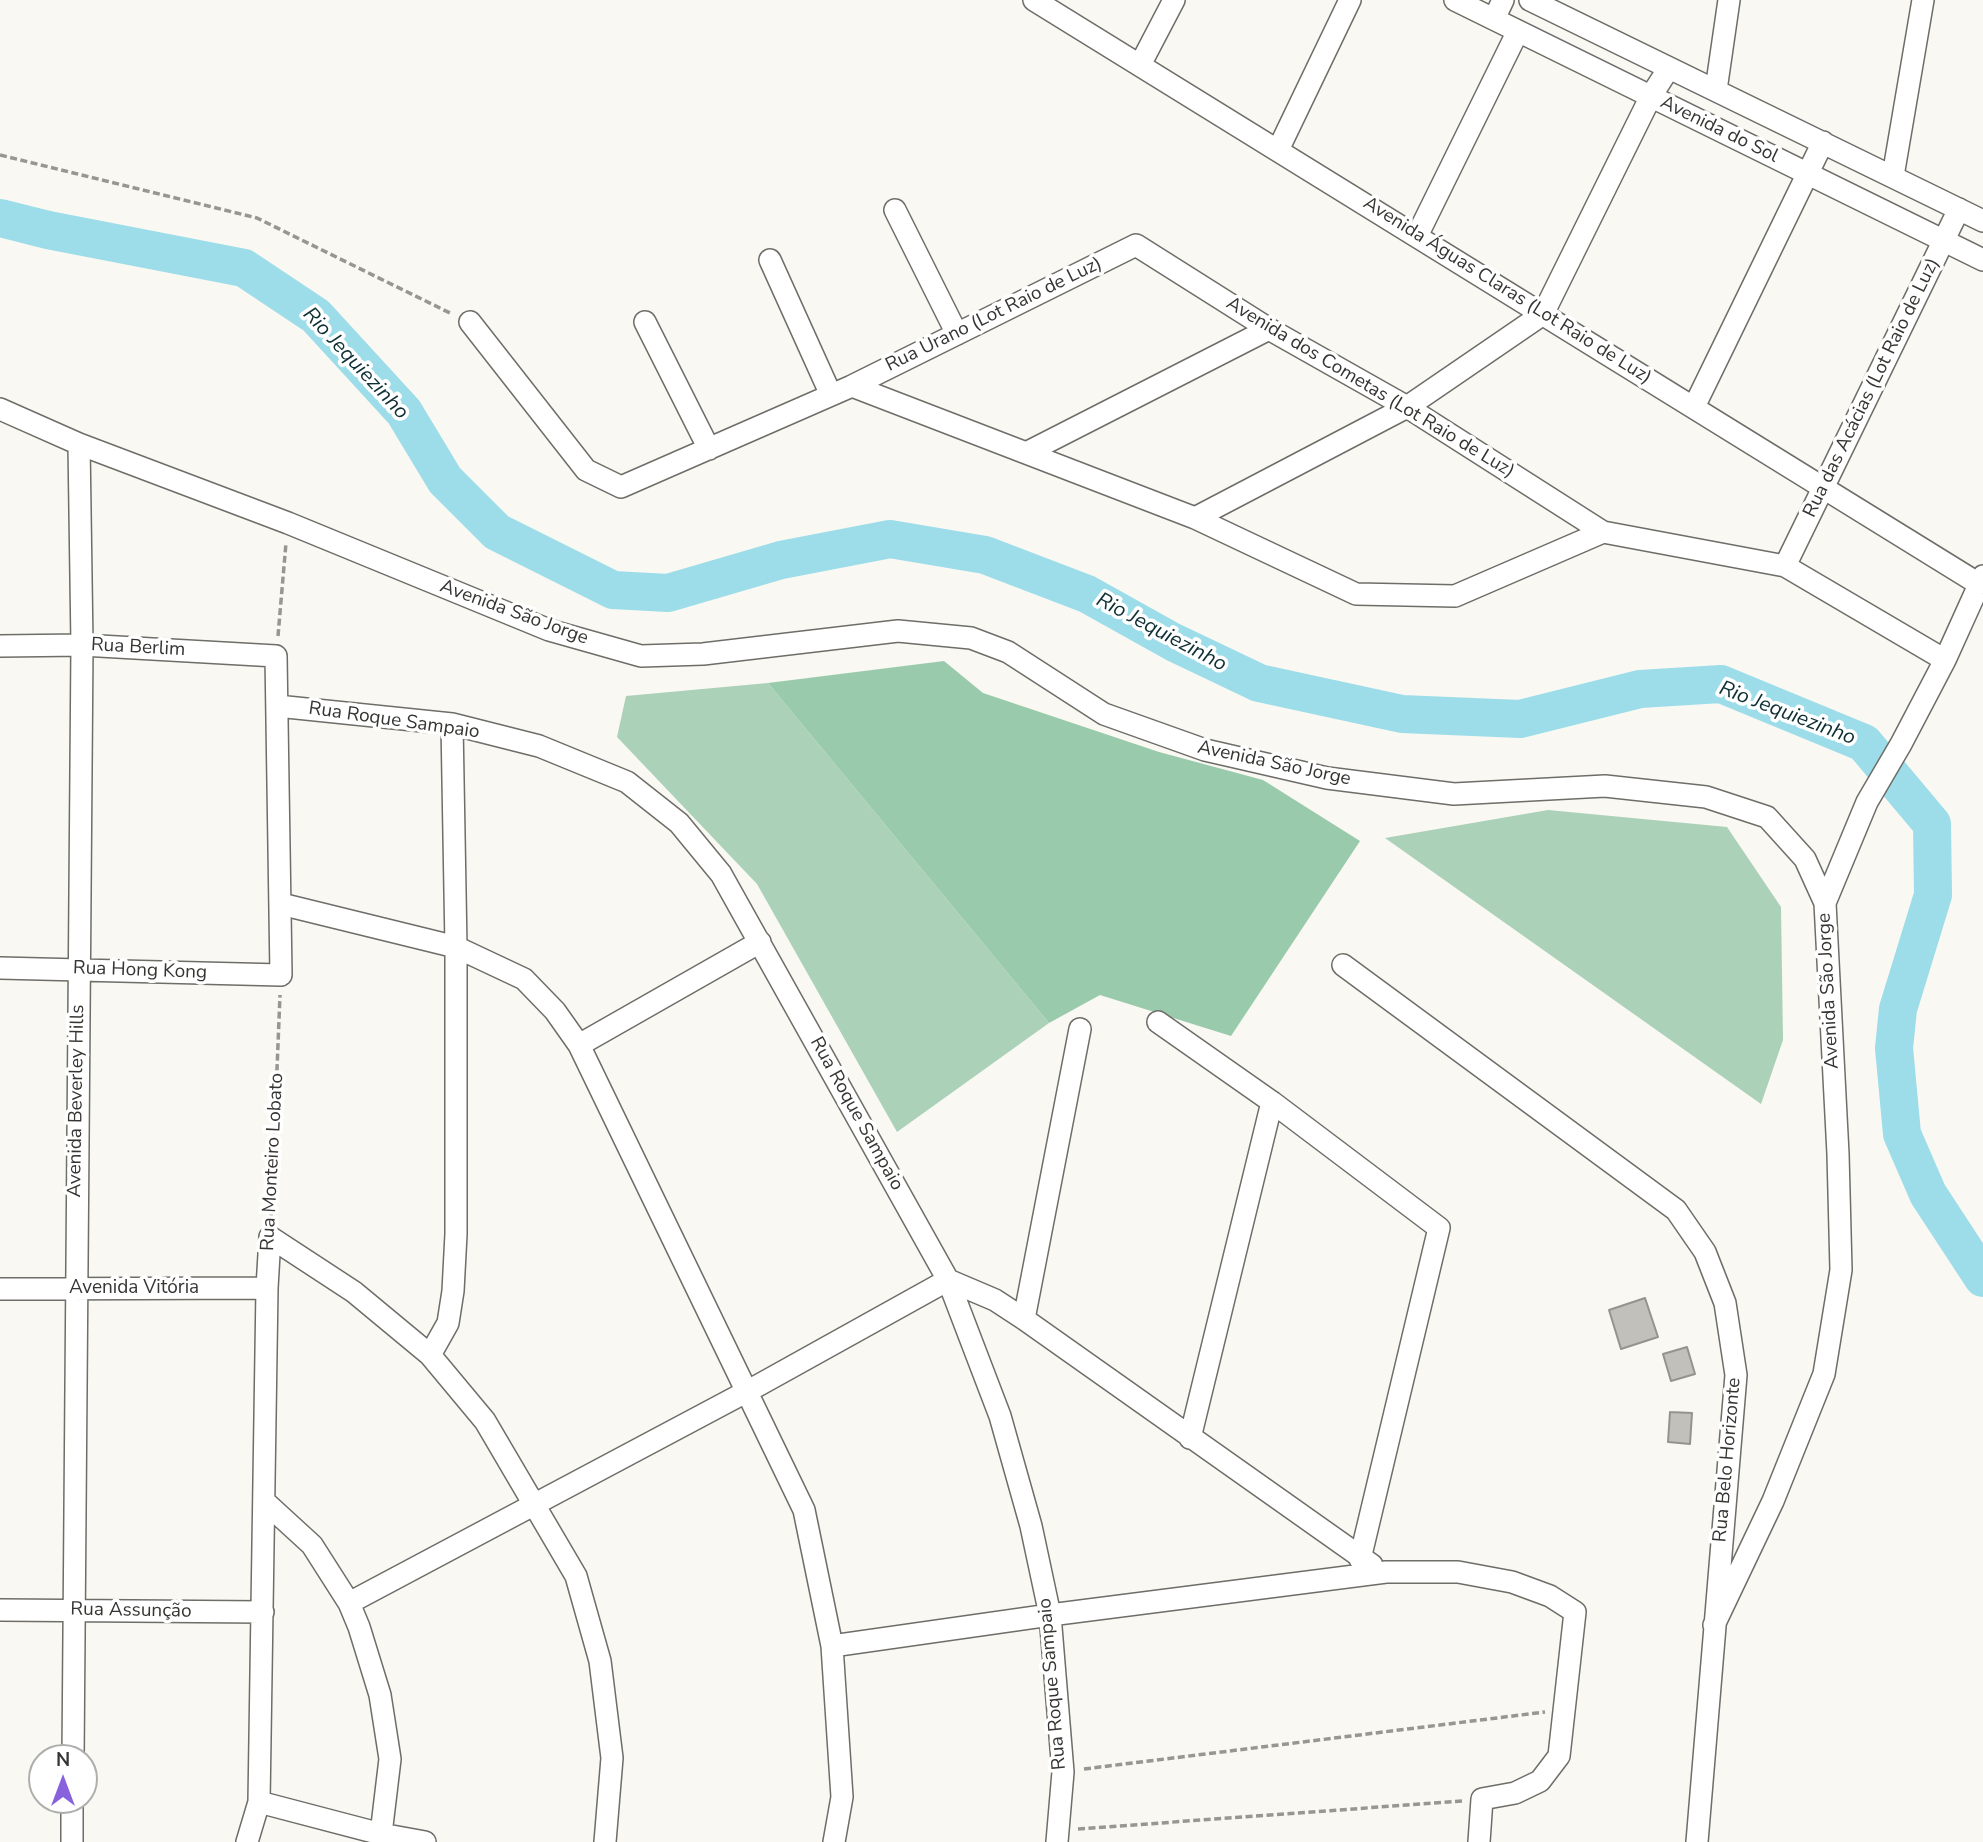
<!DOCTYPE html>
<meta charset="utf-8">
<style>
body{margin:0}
#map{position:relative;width:1983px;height:1842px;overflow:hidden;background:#f9f8f2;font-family:"Nunito Sans",sans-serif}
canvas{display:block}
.north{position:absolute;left:28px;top:1744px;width:70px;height:70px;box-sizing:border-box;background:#fff;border:2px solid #aeaead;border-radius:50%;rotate:0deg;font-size:19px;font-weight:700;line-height:28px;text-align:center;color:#353533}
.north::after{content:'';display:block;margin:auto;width:24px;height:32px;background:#8861dc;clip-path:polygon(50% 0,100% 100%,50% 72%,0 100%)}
</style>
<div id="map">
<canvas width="1983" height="1842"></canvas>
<div class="north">N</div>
</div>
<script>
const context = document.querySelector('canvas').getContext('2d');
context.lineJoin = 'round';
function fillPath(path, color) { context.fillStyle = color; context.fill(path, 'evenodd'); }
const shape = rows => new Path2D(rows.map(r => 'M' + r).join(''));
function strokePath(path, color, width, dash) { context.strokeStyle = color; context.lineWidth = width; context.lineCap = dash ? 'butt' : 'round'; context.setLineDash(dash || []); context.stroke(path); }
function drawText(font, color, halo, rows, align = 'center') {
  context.font = font + ' "Nunito Sans",sans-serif'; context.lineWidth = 7; context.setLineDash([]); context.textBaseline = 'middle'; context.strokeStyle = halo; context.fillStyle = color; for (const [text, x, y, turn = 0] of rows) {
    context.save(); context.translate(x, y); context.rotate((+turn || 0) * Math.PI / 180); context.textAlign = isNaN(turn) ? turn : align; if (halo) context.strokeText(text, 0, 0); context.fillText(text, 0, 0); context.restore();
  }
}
const green = shape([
 [768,683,1049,1023,897,1132,757,884,617,737,626,696],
 [1548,810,1727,827,1781,907,1783,1040,1761,1104,1385,838]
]);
const forest = shape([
 [944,661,983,693,1159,752,1263,780,1360,841,1231,1036,1100,995,1049,1023,768,683]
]);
const river = shape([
 [0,218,48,230,244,268,316,316,404,412,445,480,497,532,613,590,668,593,781,560,890,539,985,555,1087,594,1173,642,1259,683,1402,714,1520,719,1640,689,1721,684,1864,743,1932,824,1933,895,1898,1009,1894,1048,1902,1134,1928,1194,1983,1278]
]);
const building = shape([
 [1645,1298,1658,1337,1621,1349,1609,1310,1645,1298],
 [1687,1347,1695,1374,1671,1381,1663,1354,1687,1347],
 [1670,1412,1692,1413,1690,1444,1668,1442,1670,1412]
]);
const path = shape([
 [0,155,257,218,452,314],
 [278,636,286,543],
 [271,1218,280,995],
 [1084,1769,1545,1712],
 [1078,1829,1462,1801]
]);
const street = shape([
 [1034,0,1979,584],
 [1455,0,1983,260],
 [1530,0,1983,221],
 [1494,19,1503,0],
 [1140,65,1174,0],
 [1716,90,1729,0],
 [1278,150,1350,0],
 [1893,176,1923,0],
 [895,210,957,334],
 [1417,236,1518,31],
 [770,260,831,395],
 [470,322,586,470,621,487,852,386,1195,518,1356,594,1455,596,1603,532,1785,566,1945,660],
 [645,322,709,449],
 [852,386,1136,245,1269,329,1407,407,1603,532],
 [1694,407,1823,142],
 [0,409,79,444,288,523,549,630,641,656,703,654,898,631,971,638,1008,652,1104,714,1205,750,1327,778,1454,794,1605,786,1706,797,1767,817,1805,859,1825,903,1838,1154,1841,1270,1824,1374,1773,1501,1714,1625],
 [1026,453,1269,329],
 [1195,518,1407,407,1543,314,1651,96,1669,68],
 [1785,566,1959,209],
 [0,646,82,645,276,656,281,975,0,968],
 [277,706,452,724,539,746,627,782,679,823,721,874,948,1280,1000,1416,1031,1526,1050,1615,1063,1772,1057,1842],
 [1825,903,1867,802,1901,744,1945,660,1983,576],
 [281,904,456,947,524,979,555,1011,579,1045,804,1510,832,1646,842,1797,834,1842],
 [1343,965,1676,1210,1705,1252,1725,1303,1736,1375,1697,1842],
 [1158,1022,1272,1102,1439,1228,1360,1559],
 [579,1045,760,942],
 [270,1237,354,1292,430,1355,485,1421,576,1576,600,1661,612,1758,605,1842],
 [948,1280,995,1300,1024,1319,1372,1565],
 [0,1289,267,1288],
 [1024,1319,1080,1029],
 [430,1355,448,1323,453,1291,456,1234,456,947,452,724],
 [1190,1438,1272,1102],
 [265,1502,312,1545,349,1603,359,1627,380,1695,390,1759,381,1834],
 [349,1603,759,1385,948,1280],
 [0,1610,263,1612],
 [832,1646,1050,1615,1386,1572,1458,1572,1512,1582,1550,1596,1575,1612,1559,1756,1540,1781,1515,1793,1482,1799,1479,1842],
 [73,1758,82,645,79,444],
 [259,1802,381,1834,425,1842],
 [72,1842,72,1800],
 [247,1842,259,1802,267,1288,270,1237]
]);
const streetNames = [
 ["Avenida do Sol",1719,130,26],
 ["Avenida Águas Claras (Lot Raio de Luz)",1507,291,32],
 ["Rua Urano (Lot Raio de Luz)",994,315,-26],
 ["Avenida dos Cometas (Lot Raio de Luz)",1370,388,31],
 ["Rua das Acácias (Lot Raio de Luz)",1872,388,-64],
 ["Avenida São Jorge",514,613,20],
 ["Rua Berlim",138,648,3],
 ["Rua Roque Sampaio",394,721,8],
 ["Avenida São Jorge",1274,764,12],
 ["Rua Hong Kong",140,971,2],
 ["Avenida São Jorge",1829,991,-93],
 ["Avenida Beverley Hills",77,1101,-89],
 ["Rua Roque Sampaio",856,1114,61],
 ["Rua Monteiro Lobato",273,1162,-87],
 ["Avenida Vitória",134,1288],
 ["Rua Belo Horizonte",1728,1460,-85],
 ["Rua Assunção",131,1611,1],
 ["Rua Roque Sampaio",1053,1684,-95]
];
const waterNames = [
 ["Rio Jequiezinho",355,364,47],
 ["Rio Jequiezinho",1161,633,28],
 ["Rio Jequiezinho",1787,714,21]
];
fillPath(green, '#abd1b9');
fillPath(forest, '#99caab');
strokePath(river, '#9cdde9', 38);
fillPath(building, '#c1c0ba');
strokePath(building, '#94938e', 2);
strokePath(street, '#6e6d68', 24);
strokePath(path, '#979692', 3.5, [7, 3.5]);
strokePath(street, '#fff', 21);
drawText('19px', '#353533', '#fff', streetNames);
drawText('italic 21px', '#0e2f34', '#fff', waterNames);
</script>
